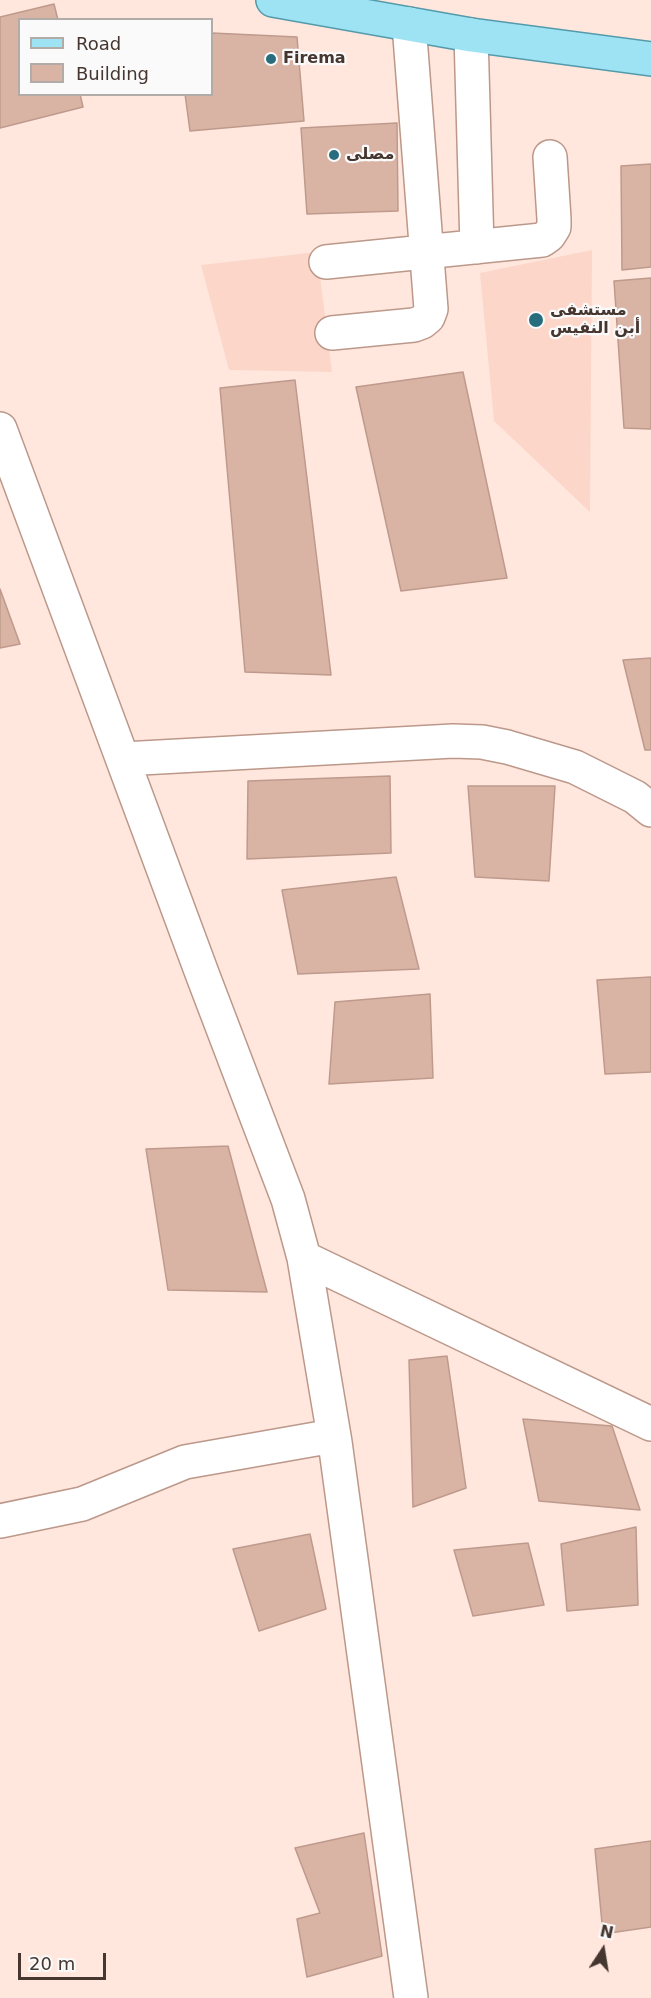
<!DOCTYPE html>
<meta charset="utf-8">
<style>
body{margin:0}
#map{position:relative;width:651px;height:1998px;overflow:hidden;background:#ffe7de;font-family:"DejaVu Sans",sans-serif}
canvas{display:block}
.legend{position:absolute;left:18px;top:18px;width:195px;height:78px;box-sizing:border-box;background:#fafafa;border:2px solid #b2aca9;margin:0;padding:8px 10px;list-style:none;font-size:18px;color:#453630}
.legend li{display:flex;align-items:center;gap:12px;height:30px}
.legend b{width:30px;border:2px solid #b2aca9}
.north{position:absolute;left:573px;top:1920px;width:60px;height:60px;-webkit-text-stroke:4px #fafafa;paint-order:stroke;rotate:12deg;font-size:16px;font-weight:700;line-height:24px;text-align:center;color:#453630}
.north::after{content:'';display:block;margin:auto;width:21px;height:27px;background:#453630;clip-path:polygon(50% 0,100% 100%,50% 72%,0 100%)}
.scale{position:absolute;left:18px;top:1953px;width:88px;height:27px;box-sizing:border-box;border:3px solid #453630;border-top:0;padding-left:8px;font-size:18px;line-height:21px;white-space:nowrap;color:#453630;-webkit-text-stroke:4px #fafafa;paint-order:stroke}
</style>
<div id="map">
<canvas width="651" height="1998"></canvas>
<ul class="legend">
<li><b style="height:8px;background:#9de3f3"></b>Road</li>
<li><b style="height:16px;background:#d9b4a5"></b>Building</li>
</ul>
<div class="north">N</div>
<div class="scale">20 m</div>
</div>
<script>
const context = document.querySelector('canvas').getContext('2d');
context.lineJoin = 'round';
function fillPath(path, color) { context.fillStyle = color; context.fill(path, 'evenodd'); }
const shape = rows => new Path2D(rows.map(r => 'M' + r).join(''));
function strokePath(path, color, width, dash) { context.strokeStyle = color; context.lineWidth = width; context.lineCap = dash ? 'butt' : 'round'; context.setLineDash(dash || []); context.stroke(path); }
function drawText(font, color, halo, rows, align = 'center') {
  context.font = font + ' "DejaVu Sans",Vazirmatn,sans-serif'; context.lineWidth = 4.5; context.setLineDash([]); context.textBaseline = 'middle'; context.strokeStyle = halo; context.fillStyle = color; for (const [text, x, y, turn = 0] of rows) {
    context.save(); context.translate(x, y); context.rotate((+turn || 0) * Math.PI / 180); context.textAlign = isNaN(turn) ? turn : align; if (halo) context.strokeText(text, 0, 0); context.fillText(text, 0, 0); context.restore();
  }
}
const built = shape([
 [592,250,590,512,494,421,480,273],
 [317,252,332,372,229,370,201,265]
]);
const building = shape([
 [54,4,58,20,20,20,20,94,80,94,83,107,0,128,0,17,54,4],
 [212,33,297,37,304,121,190,131,185,94,212,94,212,33],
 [397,123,398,211,307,214,301,128,397,123],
 [651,164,651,267,622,270,621,166,651,164],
 [651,278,651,429,624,428,614,281,651,278],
 [463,372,507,578,401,591,356,387,463,372],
 [295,380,331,675,245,672,220,388,295,380],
 [0,589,20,644,0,648,0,589],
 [651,658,651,750,645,750,623,660,651,658],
 [390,776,391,853,247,859,248,781,390,776],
 [468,786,555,786,549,881,475,877,468,786],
 [396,877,419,969,298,974,282,890,396,877],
 [651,977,651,1072,605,1074,597,980,651,977],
 [430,994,433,1078,329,1084,335,1002,430,994],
 [228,1146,267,1292,168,1290,146,1149,228,1146],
 [447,1356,466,1488,413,1507,409,1360,447,1356],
 [523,1419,612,1426,640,1510,539,1501,523,1419],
 [636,1527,638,1605,567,1611,561,1544,636,1527],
 [310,1534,326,1609,259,1631,233,1549,310,1534],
 [528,1543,544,1605,473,1616,454,1550,528,1543],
 [364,1833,382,1956,307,1977,297,1919,320,1913,295,1848,364,1833],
 [651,1841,651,1927,603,1934,595,1849,651,1841]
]);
const minor = shape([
 [471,35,477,247],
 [326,262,542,240,549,235,554,227,554,219,550,157],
 [332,333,414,325,422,322,428,317,431,309,409,24],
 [0,429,203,976,288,1199,304,1258,335,1442,411,1998],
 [123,759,453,741,482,742,507,747,575,767,635,797,651,810],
 [304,1258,651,1424],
 [0,1521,82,1504,185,1462,333,1436]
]);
const major = shape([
 [273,0,471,35,651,59]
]);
const markers = [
 [271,59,6,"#286d7d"],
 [334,155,6,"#286d7d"],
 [536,320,8,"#286d7d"]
];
const poiNames = [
 ["Firema",283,59],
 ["مصلى",346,155],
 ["مستشفى",550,311],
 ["أبن النفيس",550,329]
];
fillPath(built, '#fcd6c8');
fillPath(building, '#d9b4a5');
strokePath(building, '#bf9a8c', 1.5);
strokePath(minor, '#bc988a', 36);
strokePath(major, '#549aaa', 36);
strokePath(minor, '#fff', 33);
strokePath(major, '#9de3f3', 33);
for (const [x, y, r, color] of markers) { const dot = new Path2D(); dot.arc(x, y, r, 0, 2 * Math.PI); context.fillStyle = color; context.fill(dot); strokePath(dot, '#fafafa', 2); }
drawText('bold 16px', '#453630', '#fafafa', poiNames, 'left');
</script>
